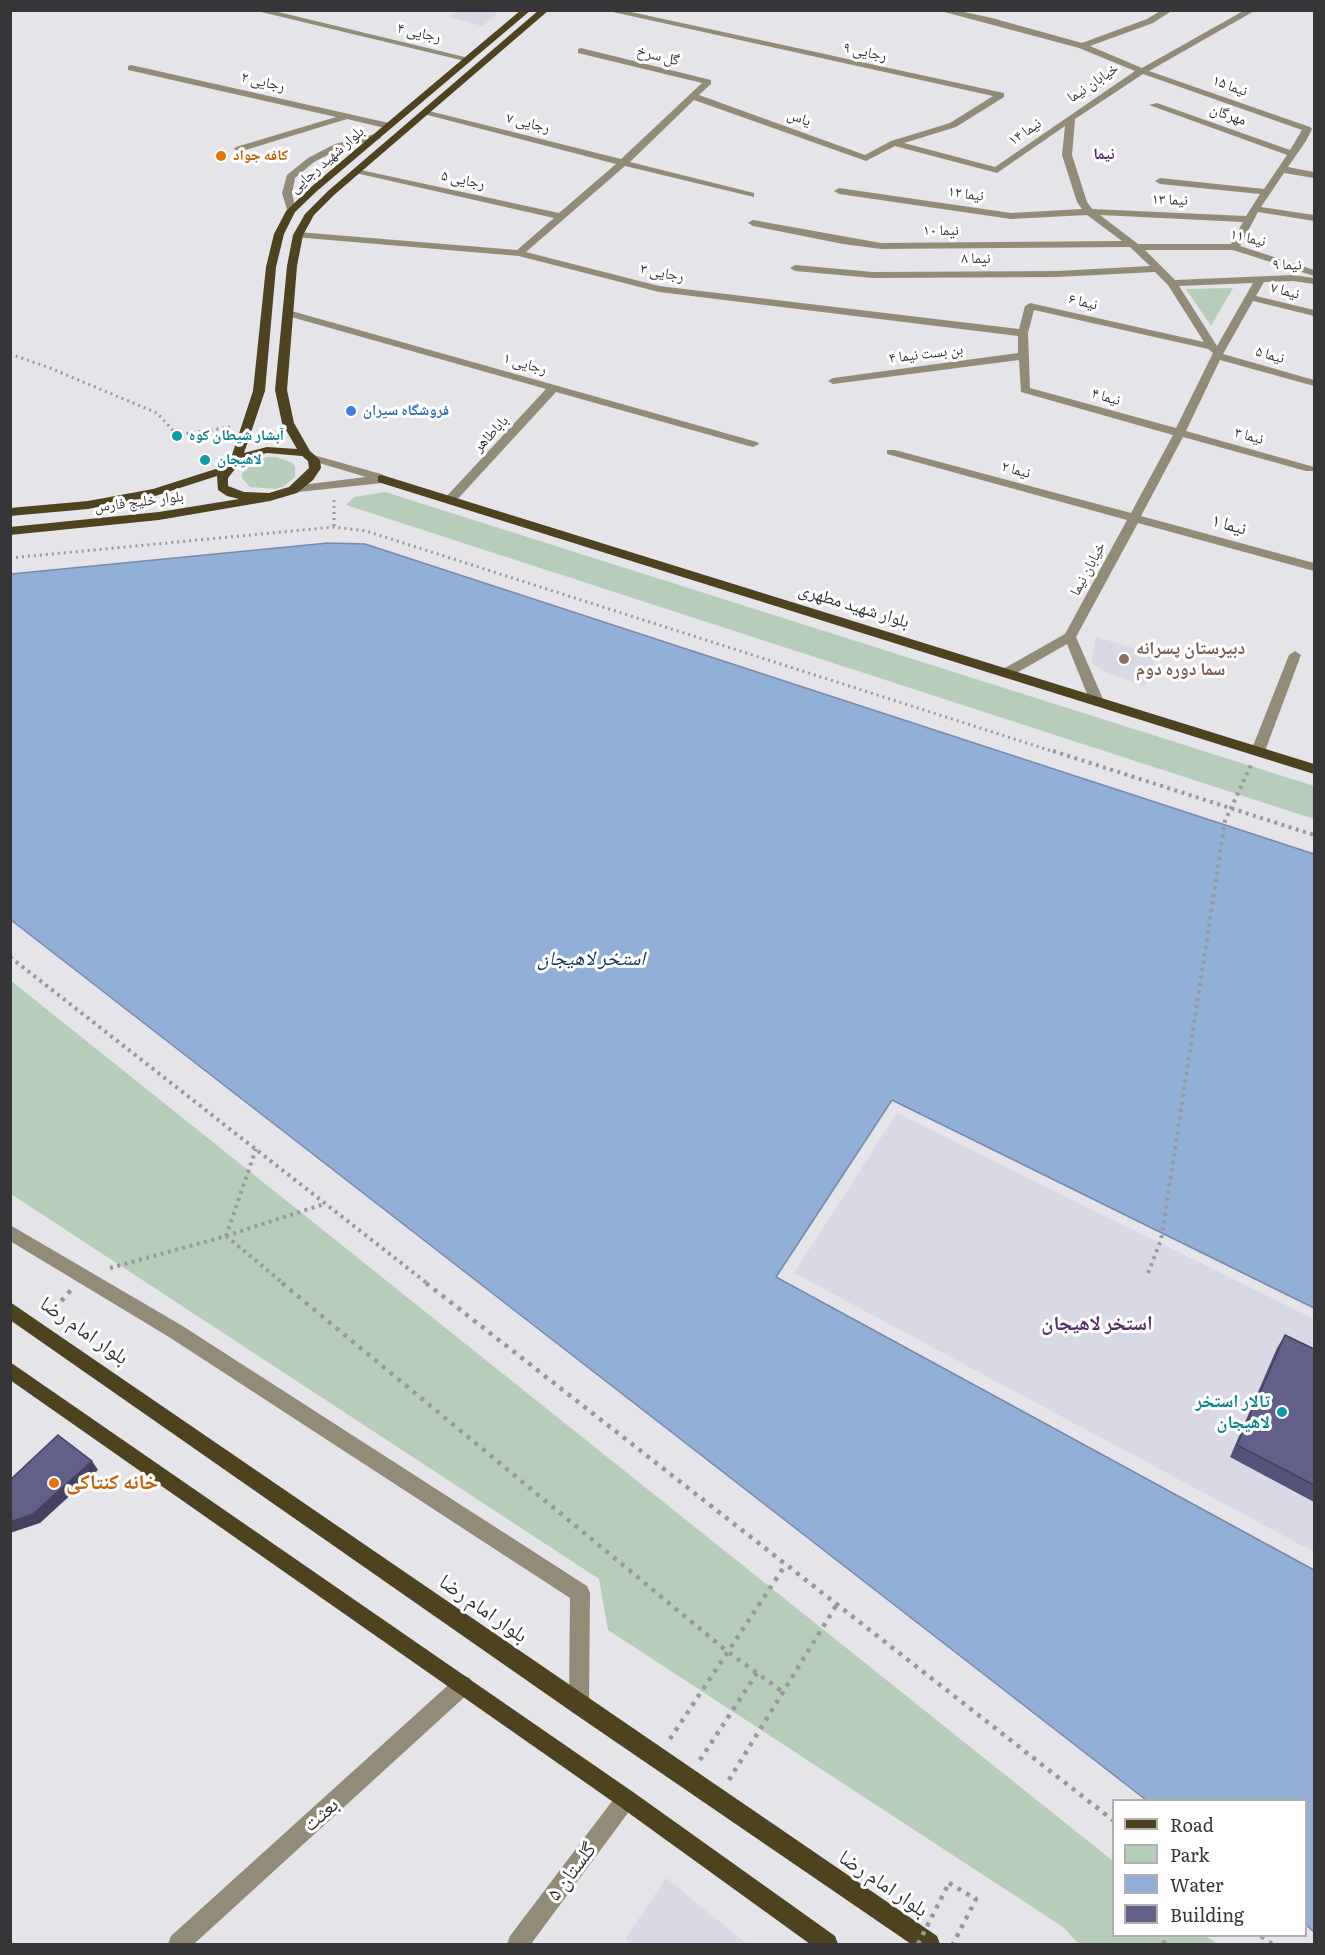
<!DOCTYPE html>
<meta charset="utf-8">
<style>
body{margin:0}
#map{position:relative;width:1325px;height:1955px;overflow:hidden;background:#e4e4e9;font-family:Literata,serif}
canvas{display:block}
.frame{position:absolute;inset:0;border:12px solid #363638;pointer-events:none}
.legend{position:absolute;left:1112px;top:1799px;width:195px;height:138px;box-sizing:border-box;background:#fff;border:2px solid #afafaf;margin:0;padding:8px 10px;list-style:none;font-size:18px;color:#363638}
.legend li{display:flex;align-items:center;gap:12px;height:30px}
.legend b{width:30px;border:2px solid #afafaf}
</style>
<div id="map">
<canvas width="1325" height="1955"></canvas>
<div class="frame"></div>
<ul class="legend">
<li><b style="height:8px;background:#4e431e"></b>Road</li>
<li><b style="height:16px;background:#b6ceb9"></b>Park</li>
<li><b style="height:16px;background:#92afd7"></b>Water</li>
<li><b style="height:16px;background:#625f89"></b>Building</li>
</ul>
</div>
<script>
const context = document.querySelector('canvas').getContext('2d');
context.lineJoin = 'round';
function fillPath(path, color) { context.fillStyle = color; context.fill(path, 'evenodd'); }
const shape = rows => new Path2D(rows.map(r => 'M' + r).join(''));
function strokePath(path, color, width, dash) { context.strokeStyle = color; context.lineWidth = width; context.lineCap = dash ? 'butt' : 'round'; context.setLineDash(dash || []); context.stroke(path); }
function drawText(font, color, halo, rows, align = 'center') {
  context.font = font + ' Literata,"Noto Naskh Arabic",serif'; context.lineWidth = 6; context.setLineDash([]); context.textBaseline = 'middle'; context.strokeStyle = halo; context.fillStyle = color; for (const [text, x, y, turn = 0] of rows) {
    context.save(); context.translate(x, y); context.rotate((+turn || 0) * Math.PI / 180); context.textAlign = isNaN(turn) ? turn : align; if (halo) context.strokeText(text, 0, 0); context.fillText(text, 0, 0); context.restore();
  }
}
const built = shape([
 [457,11,488,11,498,13,482,26,449,17],
 [1096,637,1157,655,1144,686,1102,671,1091,662],
 [897,1113,1314,1319,1314,1552,794,1273],
 [666,1878,747,1944,632,1944,625,1939]
]);
const green = shape([
 [1233,288,1211,326,1186,289],
 [267,457,276,457,291,462,295,466,295,477,284,486,276,489,250,487,242,478,242,473,251,463],
 [385,492,1314,786,1314,819,346,505,354,497],
 [10,980,1113,1861,1114,1936,1206,1936,1217,1944,1079,1944,1063,1927,608,1630,599,1579,11,1194]
]);
const water = shape([
 [328,543,365,544,1314,854,1314,1308,892,1100,776,1277,1314,1570,1314,1932,1306,1925,1306,1800,1146,1800,11,920,11,574,328,543]
]);
const pathFar2 = shape([
 [10,354,50,368,157,413,177,435,231,427],
 [334,500,334,527],
 [10,558,334,527,366,531,1058,753]
]);
const pathFar1 = shape([
 [1053,751,1314,835],
 [10,957,428,1284],
 [226,1236,284,1284],
 [226,1236,324,1204],
 [110,1268,226,1236,256,1149],
 [1148,1273,1161,1240,1225,821,1251,765]
]);
const path = shape([
 [282,1283,728,1652,783,1692],
 [426,1283,1114,1821],
 [48,1316,71,1290],
 [670,1739,786,1564],
 [700,1760,757,1673],
 [729,1780,837,1604],
 [949,1883,976,1899,953,1944],
 [1261,1936,1272,1944],
 [1163,1944,1168,1936]
]);
const minor = shape([
 [253,10,270,10,473,59,469,62,253,10],
 [604,10,622,10,1004,93,1004,97,956,127,904,143,995,167,1135,71,1079,48,937,10,955,10,992,18,1082,43,1147,19,1162,10,1173,10,1153,23,1090,46,1142,68,1245,10,1256,10,1149,71,1310,127,1312,129,1306,141,1288,167,1314,172,1314,178,1284,173,1261,207,1314,215,1314,221,1258,212,1240,246,1314,270,1314,276,1233,250,1145,250,1175,280,1293,275,1314,278,1314,284,1293,281,1264,282,1256,296,1314,310,1314,316,1253,301,1223,354,1314,380,1314,386,1220,360,1186,431,1314,467,1314,471,1306,471,1183,437,1141,516,1314,563,1314,571,1138,523,1076,637,1103,699,1101,702,1091,702,1089,699,1067,644,1013,675,1003,675,1002,672,1003,669,1065,634,1127,520,887,454,887,450,895,450,1131,513,1173,435,1021,392,1019,360,833,384,828,381,833,378,1018,353,1018,336,659,292,519,256,294,237,293,235,298,232,517,250,554,218,351,172,356,169,559,213,616,164,420,113,425,110,621,159,702,83,578,53,578,49,581,48,711,80,711,84,699,95,865,155,891,141,950,123,993,96,604,10],
 [1143,74,1302,130,1290,150,1157,103,1149,105,1287,155,1264,189,1160,178,1155,181,1160,184,1260,194,1246,216,1092,209,1087,202,1072,155,1075,119,1143,74],
 [694,100,866,161,895,146,997,173,1065,126,1062,155,1077,202,1082,209,1011,213,839,188,834,191,839,194,1011,219,1087,215,1122,241,881,243,753,220,748,223,753,226,843,244,881,249,1130,247,1150,266,1057,271,873,272,795,265,790,268,795,271,873,278,1057,277,1155,272,1168,285,1204,342,1030,303,1025,306,1019,329,659,286,526,252,625,166,754,197,754,193,630,162,694,100],
 [1100,215,1243,222,1231,244,1138,244,1100,215],
 [1253,283,1217,346,1179,286,1253,283],
 [1034,310,1208,349,1213,353,1176,428,1030,388,1028,333,1034,310],
 [131,65,389,123,394,126,389,129,347,119,239,152,234,149,236,147,336,117,128,70,128,66,131,65],
 [376,134,381,137,379,139,341,148,314,162,295,178,292,193,296,211,288,213,282,193,287,175,308,158,335,144,376,134],
 [288,310,757,442,759,444,753,447,749,446,556,392,454,503,446,503,446,497,546,389,284,315,283,313,288,310],
 [310,454,381,474,388,479,382,483,289,493,287,490,293,486,366,477,306,459,306,455,310,454],
 [1295,651,1301,655,1265,751,1263,754,1253,754,1251,751,1289,655,1295,651],
 [10,1225,181,1325,587,1586,590,1593,589,1705,586,1712,579,1715,572,1712,569,1705,570,1598,169,1337,10,1241,10,1225],
 [463,1675,470,1678,473,1685,470,1692,194,1944,168,1944,171,1936,456,1678,463,1675],
 [626,1789,633,1792,636,1799,633,1806,531,1944,507,1944,510,1936,619,1792,626,1789]
]);
const major = shape([
 [521,10,531,10,317,191,295,212,284,234,276,267,265,391,244,453,267,447,297,449,282,423,275,390,287,266,293,235,305,214,328,191,539,10,549,10,334,195,314,215,303,235,297,266,287,390,294,423,310,451,320,460,321,468,313,480,297,493,270,501,159,520,10,535,10,527,159,512,239,499,227,496,218,490,217,476,155,496,88,509,10,516,10,508,88,501,153,489,225,466,230,461,253,391,266,267,274,234,286,211,311,187,521,10],
 [267,453,302,456,308,461,309,468,289,487,269,493,244,492,228,486,228,478,239,464,248,458,267,453],
 [382,475,1314,764,1314,774,378,482,378,476,382,475],
 [10,1302,937,1936,940,1944,911,1944,572,1712,10,1320,10,1302],
 [10,1362,633,1792,835,1936,838,1944,810,1944,619,1806,10,1380,10,1362]
]);
const pathBridge = shape([
 [918,1944,949,1883]
]);
const wall = shape([
 [1285,1335,1314,1349,1314,1502,1230,1457,1277,1348]
]);
const shadedWall = shape([
 [92,1461,98,1470,40,1523,10,1533,10,1522]
]);
const building = shape([
 [1285,1335,1314,1349,1314,1485,1237,1445,1285,1335],
 [58,1435,92,1461,33,1514,10,1522,10,1480,58,1435]
]);
const markers = [
 [221,156,6,"#e8710a"],
 [351,411,6,"#3f7fe0"],
 [177,436,6,"#0f9aa8"],
 [205,460,6,"#0f9aa8"],
 [1124,659,6,"#8d6e63"],
 [1282,1412,6,"#0f9aa8"],
 [54,1483,6,"#e8710a"]
];
const farStreetnames = [
 ["رجایی ۴",419,33,13],
 ["رجایی ۹",865,52,12],
 ["گل سرخ",658,56,14],
 ["رجایی ۲",263,82,13],
 ["خیابان نیما",1093,83,-34],
 ["نیما ۱۵",1230,86,20],
 ["مهرگان",1228,115,19],
 ["یاس",799,118,19],
 ["رجایی ۷",528,123,14],
 ["نیما ۱۴",1025,132,-35],
 ["بلوار شهید رجایی",327,160,-41],
 ["رجایی ۵",463,180,12],
 ["نیما ۱۲",966,194,8],
 ["نیما ۱۳",1170,200,2],
 ["نیما ۱۰",941,231],
 ["نیما ۱۱",1248,238,13],
 ["نیما ۸",976,259],
 ["نیما ۹",1287,265,1],
 ["رجایی ۳",662,273,11],
 ["نیما ۷",1285,291,14],
 ["نیما ۶",1083,302,13],
 ["بن بست نیما ۴",926,354,-7],
 ["نیما ۵",1270,355,16],
 ["رجایی ۱",525,364,16],
 ["نیما ۴",1106,397,16],
 ["باباطاهر",491,434,-47],
 ["نیما ۳",1249,436,15],
 ["نیما ۲",1016,470,15],
 ["بلوار خلیج فارس",139,502,-7],
 ["خیابان نیما",1088,569,-62]
];
const farFoodnames = [
 ["کافه جواد",233,156]
];
const farShopnames = [
 ["فروشگاه سیران",363,411]
];
const farCulturenames = [
 ["آبشار شیطان کوه",189,436],
 ["لاهيجان",217,460]
];
const farNeighbourhoodnames = [
 ["نیما",1104,154]
];
const streetNames = [
 ["نیما ۱",1229,525,16],
 ["بلوار شهید مطهری",854,606,17]
];
const educationNames = [
 ["دبیرستان پسرانه",1136,649],
 ["سما دوره دوم",1136,670]
];
const cultureNames = [
 ["تالار استخر",1270,1402],
 ["لاهیجان",1270,1423]
];
const waterNames = [
 ["استخر لاهیجان",591,959]
];
const neighbourhoodNames = [
 ["استخر لاهیجان",1097,1324]
];
const nearStreetnames = [
 ["بلوار امام رضا",84,1331,35],
 ["بلوار امام رضا",483,1609,35],
 ["بعثت",321,1815,-42],
 ["گلستان ۵",572,1872,-53],
 ["بلوار امام رضا",883,1884,34]
];
const nearFoodnames = [
 ["خانه کنتاکی",66,1483]
];
fillPath(built, '#d9d9e6');
fillPath(green, '#b6ceb9');
fillPath(water, '#92afd7');
strokePath(water, '#768ba7', 1.5);
strokePath(pathFar2, '#99999d', 3, [2, 4]);
strokePath(pathFar1, '#99999d', 4, [3, 4.5]);
strokePath(path, '#99999d', 4.5, [4, 6]);
fillPath(minor, '#918b77');
fillPath(major, '#4e431e');
strokePath(pathBridge, '#99999d', 4.5, [4, 6]);
fillPath(wall, '#545276');
fillPath(shadedWall, '#454260');
fillPath(building, '#625f89');
strokePath(building, '#454260', 1.5);
for (const [x, y, r, color] of markers) { const dot = new Path2D(); dot.arc(x, y, r, 0, 2 * Math.PI); context.fillStyle = color; context.fill(dot); strokePath(dot, '#fff', 2); }
drawText('15px', '#363638', '#fff', farStreetnames);
drawText('bold 15px', '#c56008', '#fff', farFoodnames, 'left');
drawText('bold 15px', '#366cbe', '#fff', farShopnames, 'left');
drawText('bold 15px', '#0d838f', '#fff', farCulturenames, 'left');
drawText('bold 16px', '#543068', '#fff', farNeighbourhoodnames);
drawText('18px', '#363638', '#fff', streetNames);
drawText('bold 18px', '#785e54', '#fff', educationNames, 'left');
drawText('bold 18px', '#0d838f', '#fff', cultureNames, 'right');
drawText('italic 20px', '#113767', '#fff', waterNames);
drawText('bold 20px', '#543068', '#fff', neighbourhoodNames);
drawText('21px', '#363638', '#fff', nearStreetnames);
drawText('bold 21px', '#c56008', '#fff', nearFoodnames, 'left');
</script>
